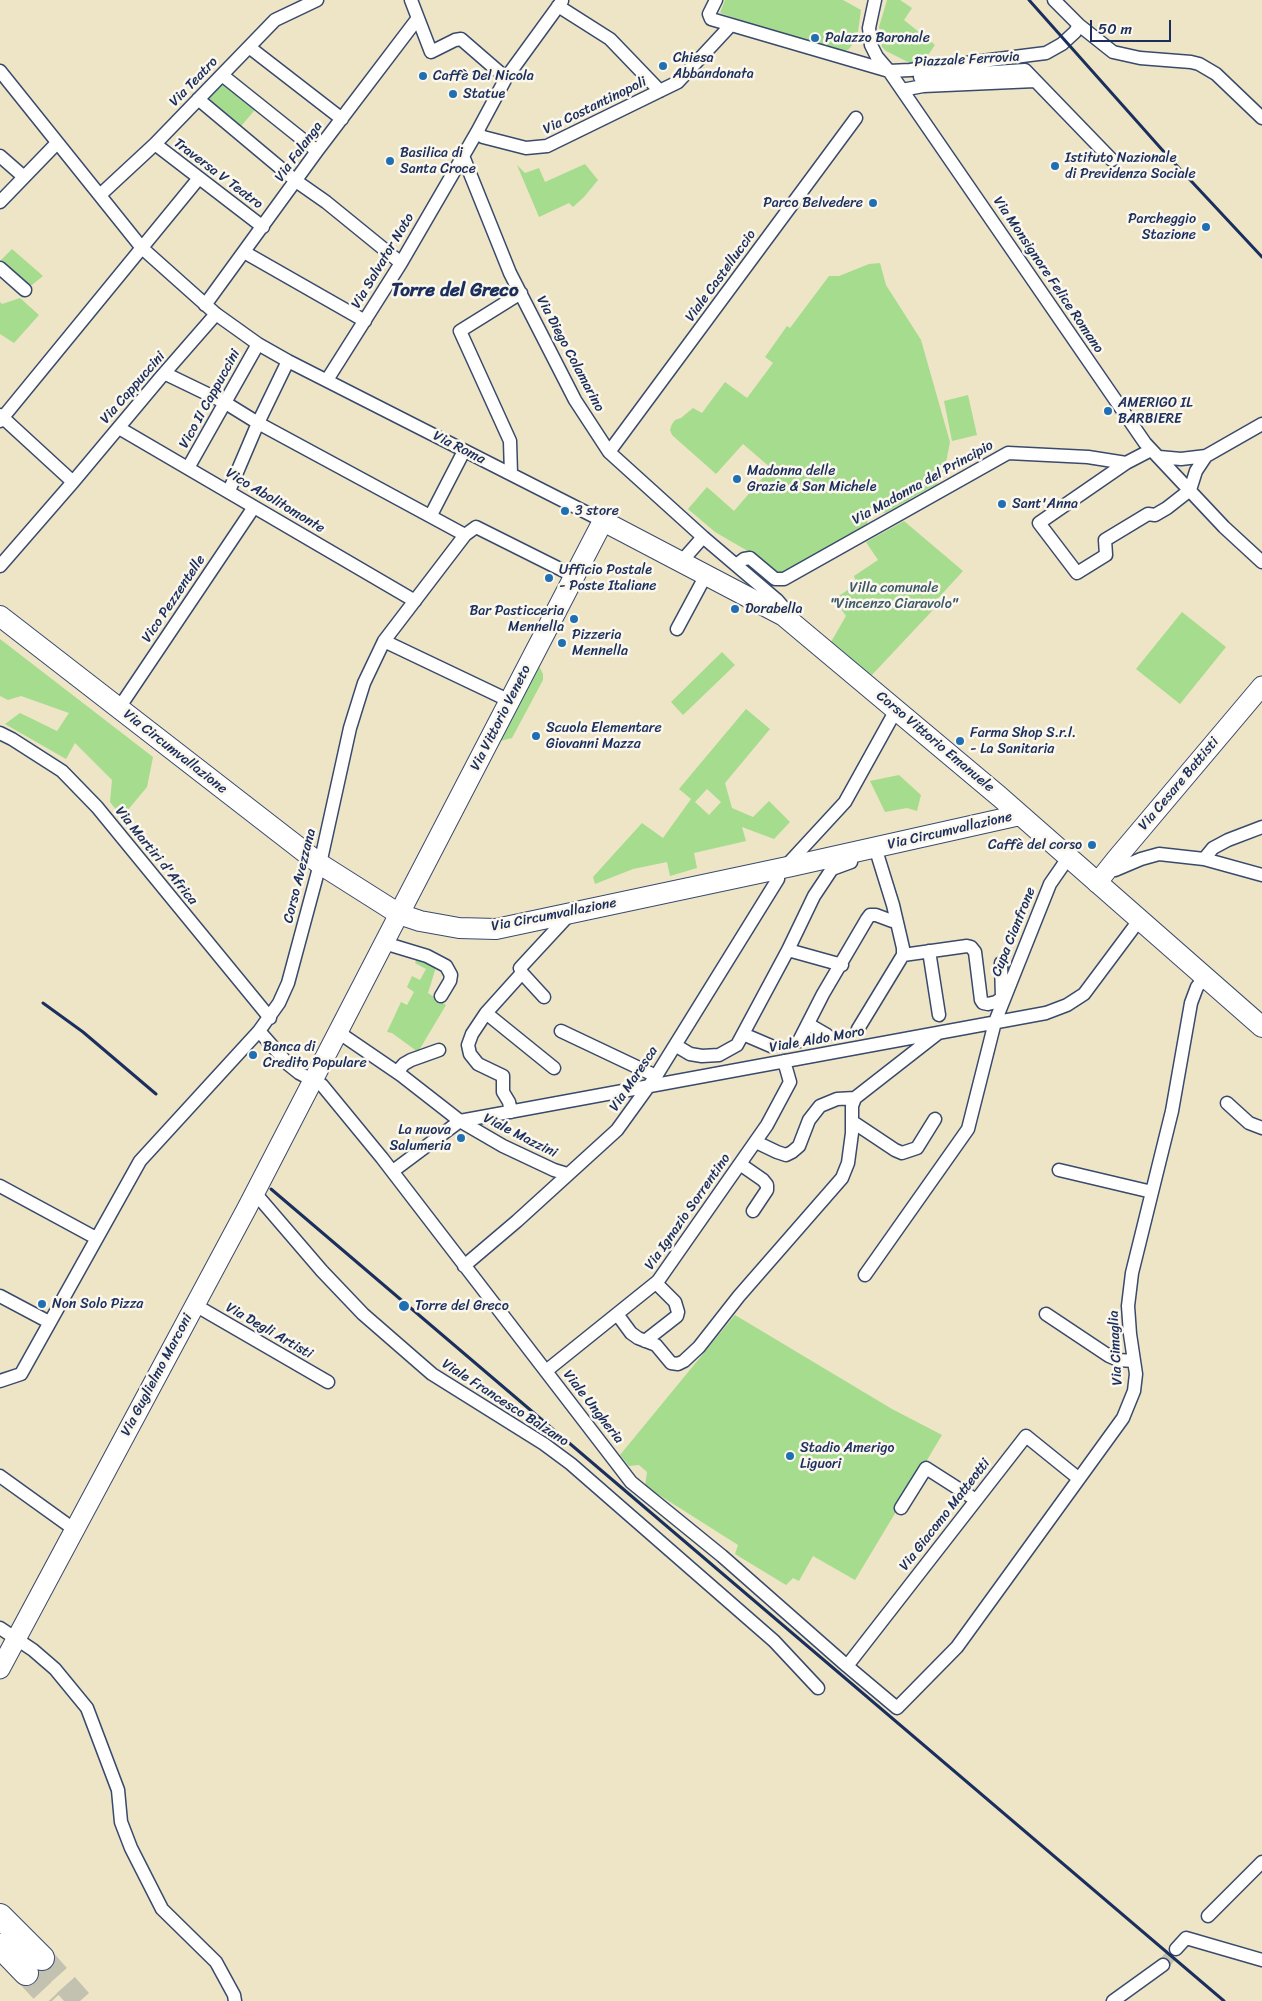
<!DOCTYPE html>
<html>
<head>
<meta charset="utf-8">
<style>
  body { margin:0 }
  #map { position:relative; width:1262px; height:2001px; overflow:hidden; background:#ede5c5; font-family:Sriracha,sans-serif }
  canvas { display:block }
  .scale { position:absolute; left:1090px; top:20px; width:81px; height:22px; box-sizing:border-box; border:2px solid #1b2f5e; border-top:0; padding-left:6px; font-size:15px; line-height:18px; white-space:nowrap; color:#1b2f5e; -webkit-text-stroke:4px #fbf7ec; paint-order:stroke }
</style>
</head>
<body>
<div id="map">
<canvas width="1262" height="2001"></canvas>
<div class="scale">50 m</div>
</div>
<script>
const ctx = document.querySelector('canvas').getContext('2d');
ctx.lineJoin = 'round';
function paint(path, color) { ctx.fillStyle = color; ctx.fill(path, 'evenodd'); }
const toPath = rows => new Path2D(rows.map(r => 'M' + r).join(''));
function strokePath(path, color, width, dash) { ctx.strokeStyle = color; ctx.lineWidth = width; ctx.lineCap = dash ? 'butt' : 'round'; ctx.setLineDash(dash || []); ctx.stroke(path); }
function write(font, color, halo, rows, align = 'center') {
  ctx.font = font + ' Sriracha,sans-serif'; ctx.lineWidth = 5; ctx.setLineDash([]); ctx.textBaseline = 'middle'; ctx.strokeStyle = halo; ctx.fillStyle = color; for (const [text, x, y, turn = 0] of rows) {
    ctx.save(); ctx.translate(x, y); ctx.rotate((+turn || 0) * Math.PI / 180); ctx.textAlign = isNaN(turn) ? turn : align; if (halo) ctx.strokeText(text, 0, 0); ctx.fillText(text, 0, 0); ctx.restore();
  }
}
paint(toPath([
  [725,0,843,0,861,10,857,39,848,50,832,52,720,13],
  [887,0,900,0,912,8,904,20,935,45,928,55,929,62,910,63,886,51,882,47,879,27],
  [222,75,259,105,237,131,198,99],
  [585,164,598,180,584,197,573,207,569,203,539,217,517,165,525,173,539,168,545,182],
  [12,249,43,276,28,288,0,265,0,261],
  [880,263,886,285,921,340,950,442,945,468,937,484,885,513,876,511,868,515,867,524,784,574,777,574,746,550,715,532,688,509,707,487,734,511,771,468,743,444,716,474,672,435,670,430,672,424,675,420,681,418,693,408,702,413,725,382,747,398,773,363,765,357,787,326,790,328,829,276,839,276,869,264],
  [20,298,39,315,14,343,0,334,0,302,2,304],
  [968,395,977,435,952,441,944,401],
  [904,521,963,571,931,606,932,611,870,677,831,642,846,616,834,599,857,584,854,576,878,560,866,542],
  [1182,612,1226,647,1180,704,1136,669],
  [0,639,153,757,147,787,122,817,110,802,112,780,75,743,66,759,5,724,20,713,57,731,69,713,21,696,8,700,0,696],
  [722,652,735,665,683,715,671,702],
  [539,666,543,674,543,680,512,738,500,741],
  [746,709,770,729,725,783,732,808,753,817,769,801,790,822,774,839,742,827,746,841,694,853,697,868,670,876,667,862,633,869,595,884,593,877,642,823,663,838,691,799,679,789],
  [707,789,721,802,709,815,695,802],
  [899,775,921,795,917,811,907,808,885,812,870,781],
  [417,959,437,964,428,993,446,1005,418,1052,392,1033,387,1032,401,1002,407,1005,414,992,407,987,412,976,420,980,426,969,415,963],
  [735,1315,892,1409,942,1435,855,1580,813,1556,799,1581,793,1578,786,1585,735,1554,738,1545,645,1486,647,1472,639,1465,629,1466,620,1455]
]), '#a5dc8e');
strokePath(toPath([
  [1163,1965,1176,1949]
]), '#c3c1b0', 12, [12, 6]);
strokePath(toPath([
  [42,1958,80,2001],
  [26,1973,52,2001]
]), '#c3c1b0', 24, [24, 12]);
const street = toPath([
  [716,0,709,14,711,19,889,71,910,70,1046,53,1062,44,1075,32,1079,25],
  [875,0,869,28,871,45,877,57,889,71,1145,443,1224,527,1262,562],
  [1054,0,1079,25,1113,52,1140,58,1191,62,1199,64,1216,74,1262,118],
  [558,6,610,39,660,91],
  [249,47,342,119],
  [0,71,142,248,216,314,258,344,288,361,603,521],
  [222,75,317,151],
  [920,77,1025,70,1112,160],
  [506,78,562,1],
  [902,90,923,86,1035,81],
  [198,99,296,181,326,202,401,263],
  [477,132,483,137,526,148,547,146,678,82,731,25],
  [155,144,263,227],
  [0,156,24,177],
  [463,156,510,273,575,400,609,452,703,537,777,600,783,607,784,616],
  [100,195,155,144,275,20,317,0],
  [0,202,57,143],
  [244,252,365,321],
  [0,268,25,290],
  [205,305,317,151,418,18],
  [166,374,224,402,258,423,465,535],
  [327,380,401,263,477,132,506,78,461,39,455,40,431,52,411,0],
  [0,415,73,482],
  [0,421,199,178],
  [119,428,415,601],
  [1151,450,1126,463,1039,523,1077,573,1106,555,1105,540,1148,514,1155,515,1167,508,1190,490],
  [609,452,856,118],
  [1159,457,1181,459,1206,456,1262,424],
  [188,468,258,344],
  [511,474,510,441,460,331,521,293],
  [1190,490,1196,471,1206,456],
  [229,491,258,423,288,361],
  [431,515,464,451],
  [681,562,703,537],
  [736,565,744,559,750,558,775,579,784,579,1008,453,1088,457,1126,463],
  [0,566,73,482,161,377,216,314],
  [677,629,706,575],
  [384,641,510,701],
  [119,708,254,507],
  [0,733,12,739,62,771,97,807,270,1018],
  [1204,859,1213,848,1228,840,1262,827],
  [786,866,845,802,896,710],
  [1107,870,1115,870,1141,859,1159,854,1204,859,1262,875],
  [384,943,427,956,446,966,451,975,450,981,441,996],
  [788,950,842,965],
  [929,951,939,1015],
  [903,955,967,946,971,947,975,952,981,1000,983,1003,988,1004,996,1002,1002,998,1001,963],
  [544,997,522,973,520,968,570,914],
  [486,1013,554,1068],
  [808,1024,827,1035],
  [858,1029,903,955,903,948,893,905,875,847],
  [259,1031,289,1065,299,1073,322,1085,382,1158,631,1482,722,1556,847,1666,897,1708,957,1647,1123,1418,1134,1391,1136,1374,1130,1334,1128,1306,1132,1273,1172,1111,1191,1003,1197,987,1205,977],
  [561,1031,656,1076],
  [338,1032,401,1075,460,1121,503,1146,554,1170,567,1174],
  [743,1034,771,1046],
  [799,1041,823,994,867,919,870,915,876,915,892,921],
  [675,1045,690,1054,702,1056,719,1055,737,1045,788,950,814,896,832,869,851,862],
  [397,1072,404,1064,411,1060,439,1050],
  [1227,1103,1249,1123,1262,1128],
  [511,1112,509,1102,503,1092,503,1076,478,1064,470,1054,468,1045,472,1034,486,1013,522,973],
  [853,1122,895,1150,902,1153,917,1148,935,1119],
  [756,1142,777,1152,786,1155,792,1152,799,1146,809,1120,820,1106,837,1099,855,1098],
  [740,1164,763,1180,767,1185,767,1190,753,1211],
  [1059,1170,1152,1192],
  [393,1171,460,1121,1046,1013,1067,1005,1084,994,1140,919],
  [0,1186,96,1238],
  [255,1193,322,1271,363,1314,432,1374,544,1444,571,1464,774,1641,818,1688],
  [464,1266,517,1221,617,1130,656,1076,778,879,779,868],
  [865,1275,968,1129,995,1022,1050,884,1068,858],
  [0,1296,49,1322],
  [195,1305,328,1382],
  [617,1314,631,1333,638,1338,656,1345,671,1363,678,1364,684,1361,699,1347,739,1296,842,1178,848,1163,852,1133,852,1106,855,1098,937,1034],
  [1046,1314,1109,1356,1118,1360,1134,1361],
  [645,1341,677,1316,678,1312,675,1302,656,1283],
  [546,1371,658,1281,767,1125,790,1082,784,1061],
  [0,1381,21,1374,140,1161,259,1031,279,1003,288,983,320,864,350,728,364,683,384,641,465,535,476,527,574,576],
  [0,1476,75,1530],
  [901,1508,926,1468,976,1500],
  [0,1628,33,1650,55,1669,87,1708,118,1790,121,1822,131,1848,162,1909,216,1962,234,1995,235,2001],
  [847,1666,1026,1436,1078,1478],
  [1208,1916,1262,1862],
  [1176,1949,1186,1938,1262,1960],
  [1113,2001,1163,1965]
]);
const secondary = toPath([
  [1097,883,1116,859,1262,686],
  [0,1669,247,1208,399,914]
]);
const primary = toPath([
  [0,616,320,864,399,914,420,921,459,928,496,929,792,866,1020,815],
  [399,914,603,521,784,616,1000,797,1262,1027]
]);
const highway = toPath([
  [0,1916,42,1958],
  [0,1946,26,1973]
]);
strokePath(street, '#3a4a6d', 15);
strokePath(secondary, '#3a4a6d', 21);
strokePath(primary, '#3a4a6d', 22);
strokePath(highway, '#3a4a6d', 26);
strokePath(street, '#fff', 12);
strokePath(secondary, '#fff', 19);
strokePath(primary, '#fff', 20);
strokePath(highway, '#fff', 24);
strokePath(toPath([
  [1029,0,1165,153,1262,257],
  [43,1003,83,1032,156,1094],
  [271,1189,1224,2001]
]), '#1b2f5e', 3);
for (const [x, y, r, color] of [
  [815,38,5,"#1f6fb2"],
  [663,66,5,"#1f6fb2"],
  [423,76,5,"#1f6fb2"],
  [453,94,5,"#1f6fb2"],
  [390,161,5,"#1f6fb2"],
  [1055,166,5,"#1f6fb2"],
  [873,203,5,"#1f6fb2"],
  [1206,227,5,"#1f6fb2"],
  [1108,411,5,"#1f6fb2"],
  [737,479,5,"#1f6fb2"],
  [1002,504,5,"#1f6fb2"],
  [565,511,5,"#1f6fb2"],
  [549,578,5,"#1f6fb2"],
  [735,609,5,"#1f6fb2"],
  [574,619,5,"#1f6fb2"],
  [562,643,5,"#1f6fb2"],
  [536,736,5,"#1f6fb2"],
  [960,741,5,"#1f6fb2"],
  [1092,845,5,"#1f6fb2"],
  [253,1055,5,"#1f6fb2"],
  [461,1138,5,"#1f6fb2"],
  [42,1304,5,"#1f6fb2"],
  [404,1306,6,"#1f6fb2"],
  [790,1456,5,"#1f6fb2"]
]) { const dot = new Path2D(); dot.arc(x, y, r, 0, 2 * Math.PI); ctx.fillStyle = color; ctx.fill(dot); strokePath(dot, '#fbf7ec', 2); }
write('14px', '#1b2f5e', '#fbf7ec', [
  ["Palazzo Baronale",825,38],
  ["Chiesa",673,58],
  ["Abbandonata",673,74],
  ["Caffè Del Nicola",433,76],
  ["Statue",463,94],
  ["Basilica di",400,153],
  ["Santa Croce",400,169],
  ["Istituto Nazionale",1065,158],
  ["di Previdenza Sociale",1065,174],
  ["Parco Belvedere",863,203,"right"],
  ["Parcheggio",1196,219,"right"],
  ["Stazione",1196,235,"right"],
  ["AMERIGO IL",1118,403],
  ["BARBIERE",1118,419],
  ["Madonna delle",747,471],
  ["Grazie & San Michele",747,487],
  ["Sant'Anna",1012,504],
  ["3 store",575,511],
  ["Ufficio Postale",559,570],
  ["- Poste Italiane",559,586],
  ["Dorabella",745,609],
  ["Bar Pasticceria",564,611,"right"],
  ["Mennella",564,627,"right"],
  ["Pizzeria",572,635],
  ["Mennella",572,651],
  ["Scuola Elementare",546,728],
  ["Giovanni Mazza",546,744],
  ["Farma Shop S.r.l.",970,733],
  ["- La Sanitaria",970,749],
  ["Caffè del corso",1082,845,"right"],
  ["Banca di",263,1047],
  ["Credito Populare",263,1063],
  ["La nuova",451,1130,"right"],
  ["Salumeria",451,1146,"right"],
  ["Non Solo Pizza",52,1304],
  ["Torre del Greco",415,1306],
  ["Stadio Amerigo",800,1448],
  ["Liguori",800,1464]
], 'left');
write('14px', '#1b2f5e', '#fbf7ec', [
  ["Piazzale Ferrovia",967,60,-3],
  ["Via Teatro",194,82,-46],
  ["Via Costantinopoli",595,106,-26],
  ["Via Falanga",299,152,-54],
  ["Traversa V Teatro",218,174,37],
  ["Via Salvator Noto",383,261,-59],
  ["Via Monsignore Felice Romano",1048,275,56],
  ["Viale Castelluccio",721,276,-54],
  ["Via Diego Colamarino",570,354,62],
  ["Via Cappuccini",133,388,-49],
  ["Vico II Cappuccini",210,399,-61],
  ["Via Roma",459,448,27],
  ["Via Madonna del Principio",923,483,-29],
  ["Vico Abolitomonte",275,501,31],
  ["Vico Pezzentelle",174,599,-56],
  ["Via Vittorio Veneto",501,718,-63],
  ["Corso Vittorio Emanuele",935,742,40],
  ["Via Circumvallazione",175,752,38],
  ["Via Cesare Battisti",1179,784,-50],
  ["Via Circumvallazione",950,831,-13],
  ["Via Martiri d'Africa",156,856,51],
  ["Corso Avezzana",300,876,-76],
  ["Via Circumvallazione",554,915,-11],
  ["Cupa Cianfrone",1014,932,-68],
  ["Viale Aldo Moro",817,1040,-10],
  ["Via Maresca",634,1079,-56],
  ["Viale Mazzini",520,1136,27],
  ["Via Ignazio Sorrentino",688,1212,-55],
  ["Via Degli Artisti",269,1331,30],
  ["Via Cimaglia",1116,1348,-93],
  ["Via Guglielmo Marconi",157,1375,-62],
  ["Viale Francesco Balzano",505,1403,33],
  ["Viale Ungheria",593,1407,52],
  ["Via Giacomo Matteotti",945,1515,-52]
]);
write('14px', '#3e5a6a', '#fbf7ec', [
  ["Villa comunale",894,588],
  ["\"Vincenzo Ciaravolo\"",894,604]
]);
write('bold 19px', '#1b2f5e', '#fbf7ec', [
  ["Torre del Greco",455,291]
]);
</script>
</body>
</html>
